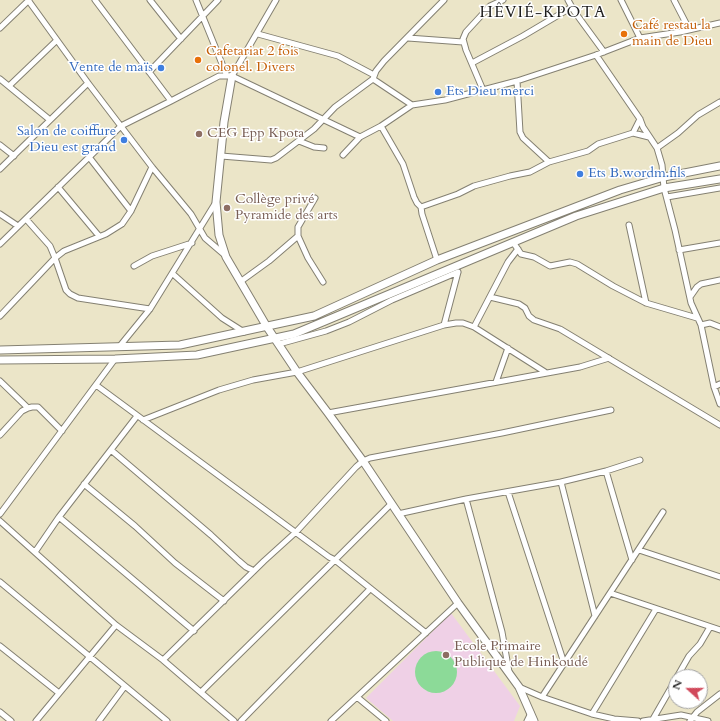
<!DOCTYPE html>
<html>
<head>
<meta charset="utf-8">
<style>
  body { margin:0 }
  #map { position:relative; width:720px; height:721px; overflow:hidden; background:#ebe5c8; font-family:Cardo,serif }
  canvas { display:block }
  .north { position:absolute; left:668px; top:669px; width:40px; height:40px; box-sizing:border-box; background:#fff; border:1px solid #a4a4a4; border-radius:50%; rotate:291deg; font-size:11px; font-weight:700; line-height:16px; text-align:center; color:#1c1c1c }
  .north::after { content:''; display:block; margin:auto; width:14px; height:18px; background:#d1495b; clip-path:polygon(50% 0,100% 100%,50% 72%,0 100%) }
</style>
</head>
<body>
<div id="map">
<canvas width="720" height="721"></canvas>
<div class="north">N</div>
</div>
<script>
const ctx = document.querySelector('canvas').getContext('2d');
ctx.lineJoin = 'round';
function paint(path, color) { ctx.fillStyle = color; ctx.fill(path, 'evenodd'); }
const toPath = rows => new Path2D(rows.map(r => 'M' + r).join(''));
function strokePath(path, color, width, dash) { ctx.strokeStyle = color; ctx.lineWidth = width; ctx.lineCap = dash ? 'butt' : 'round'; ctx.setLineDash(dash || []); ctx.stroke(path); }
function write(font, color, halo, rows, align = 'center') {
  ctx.font = font + ' Cardo,serif'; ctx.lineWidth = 3; ctx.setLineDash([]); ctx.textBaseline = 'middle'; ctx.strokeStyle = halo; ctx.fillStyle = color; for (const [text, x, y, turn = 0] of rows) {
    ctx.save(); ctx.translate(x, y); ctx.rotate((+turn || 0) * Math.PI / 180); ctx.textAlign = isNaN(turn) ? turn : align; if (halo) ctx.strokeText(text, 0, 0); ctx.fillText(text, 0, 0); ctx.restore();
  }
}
paint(toPath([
  [451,613,520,706,514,721,393,721,366,698]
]), '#efd0e6');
paint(toPath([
  '415 672a21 21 0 1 1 42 0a21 21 0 1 1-42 0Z'
]), '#8cda98');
const minor = toPath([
  [28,0,88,83,152,167,191,214,205,238,226,256],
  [95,0,171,101],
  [150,0,181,39],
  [196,0,227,76],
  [568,0,574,11,604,52],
  [621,0,640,38],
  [674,0,689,29],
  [0,28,29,0],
  [258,34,338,56,374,75],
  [408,38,463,42],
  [596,55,640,119,643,127,657,148,662,165,664,188,675,230,691,303,701,325,714,387,720,404],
  [472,63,523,36,572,7],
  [149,72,218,0],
  [232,76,276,0],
  [0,79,50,120],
  [373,79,412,105],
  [517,81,520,132,523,138,549,162],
  [9,86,56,41],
  [483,90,466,50,463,39,466,32,490,6,503,0],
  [381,126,403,164,414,197,417,203,421,207,422,214,437,260],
  [633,133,649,137],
  [299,141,314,147,324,148],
  [0,145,14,156],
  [657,148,678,133,698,115,720,102],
  [343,155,360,137,381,126,412,105,445,100,517,81,596,55,640,38,680,32,720,23],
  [221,156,271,160,276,158,314,129,335,107,373,79,376,71,384,61,444,0],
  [89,157,131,211],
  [0,169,88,83],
  [58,187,99,236],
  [667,197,720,188],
  [421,207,458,194,474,186,510,176,530,172,549,162,588,151,598,144,633,133,640,119],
  [0,214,18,226],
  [26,219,50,246,55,258,66,290,70,294,78,298,150,309],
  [629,225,646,303],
  [298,236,298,227,315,198],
  [513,242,521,254,534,257,550,266,570,262,577,264,613,286,646,303,697,318],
  [0,244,121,126,171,101,219,76,232,76,360,137],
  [679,250,720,243],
  [134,266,152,256,192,243],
  [173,274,222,318,244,332],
  [240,282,269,261,298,236,308,258,323,282],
  [490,297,519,304,525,308,529,316,534,320,560,329,720,425],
  [690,297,697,287,701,284,720,280],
  [0,316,55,258,64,251,106,234,122,224,131,211,152,167],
  [444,325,458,272],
  [701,325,710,323,720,327],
  [474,327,508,262,518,249],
  [279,344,326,331,349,322,392,300,458,272],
  [119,347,150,309,216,202],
  [0,381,28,408],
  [496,382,508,348],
  [96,385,329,557,335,560,426,633],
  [714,387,720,384],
  [328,413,580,367,609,358],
  [143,420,219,390,253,380,297,372,444,325,456,323,463,323,474,327,545,372],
  [0,435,22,411,28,408,32,407,38,407,62,431],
  [111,450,211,535,239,561,246,567,254,571],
  [606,471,632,560],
  [561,482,595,616],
  [84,484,135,526,175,563,224,601],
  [508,492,564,663],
  [466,499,502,632,509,672],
  [0,514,115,359],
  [398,514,466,499,561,482,606,471,640,460],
  [59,517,194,631],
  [0,521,116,625,163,660,234,721],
  [639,550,720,577],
  [35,552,59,517,137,416],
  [0,582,167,721],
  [610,593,720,630],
  [0,646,59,693],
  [163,660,264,561,296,532,356,467,363,461,370,458,502,433,611,410],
  [677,677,689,656,700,644,710,627],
  [519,687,542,697,592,714,614,719,638,721],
  [201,692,335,560,391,504],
  [357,697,386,721],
  [542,697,663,512],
  [0,712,11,721],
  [592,714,656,609],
  [653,719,676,679],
  [36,721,116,625],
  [99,721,125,686],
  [241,721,370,589],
  [331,721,458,603],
  [527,721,531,713],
  [643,721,681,715,708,721],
  [690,721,697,712,720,694]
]);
const tertiary = toPath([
  [232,76,224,122,216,202,219,235,226,257,267,327,297,372,328,413,363,461,458,603,519,687,534,721]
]);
const secondary = toPath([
  [0,350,180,345,314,316,437,260,620,190,664,177,720,166],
  [0,360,115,359,197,355,294,334,576,216,664,188,720,179]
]);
strokePath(minor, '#848072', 7);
strokePath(tertiary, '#848072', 9);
strokePath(secondary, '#848072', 9);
strokePath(minor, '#fff', 5);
strokePath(tertiary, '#fff', 7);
strokePath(secondary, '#fff', 7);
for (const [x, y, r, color] of [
  [624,34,4,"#e8710a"],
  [198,60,4,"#e8710a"],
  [161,68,4,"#3f7fe0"],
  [438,92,4,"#3f7fe0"],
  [199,134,4,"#8d6e63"],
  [124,140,4,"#3f7fe0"],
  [580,174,4,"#3f7fe0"],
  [227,208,4,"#8d6e63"],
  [446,655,4,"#8d6e63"]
]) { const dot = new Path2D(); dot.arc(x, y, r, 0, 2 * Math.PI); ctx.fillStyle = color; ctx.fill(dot); strokePath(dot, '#fff', 1.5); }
write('14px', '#c56008', '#fff', [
  ["Café restau la",632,26],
  ["main de Dieu",632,42],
  ["Cafetariat 2 fois",206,52],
  ["colonel. Divers",206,68]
], 'left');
write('14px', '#366cbe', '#fff', [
  ["Vente de maïs",153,68],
  ["Ets Dieu merci",446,92,"left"],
  ["Salon de coiffure",116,132],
  ["Dieu est grand",116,148],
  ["Ets B.wordm.fils",588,174,"left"]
], 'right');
write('14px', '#785e54', '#fff', [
  ["CEG Epp Kpota",207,134],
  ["Collège privé",235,200],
  ["Pyramide des arts",235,216],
  ["Ecole Primaire",454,647],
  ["Publique de Hinkoudé",454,663]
], 'left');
ctx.letterSpacing = '1px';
write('16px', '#1c1c1c', '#fff', [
  ["HÊVIÉ-KPOTA",543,13]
]);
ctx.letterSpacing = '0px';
</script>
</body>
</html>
